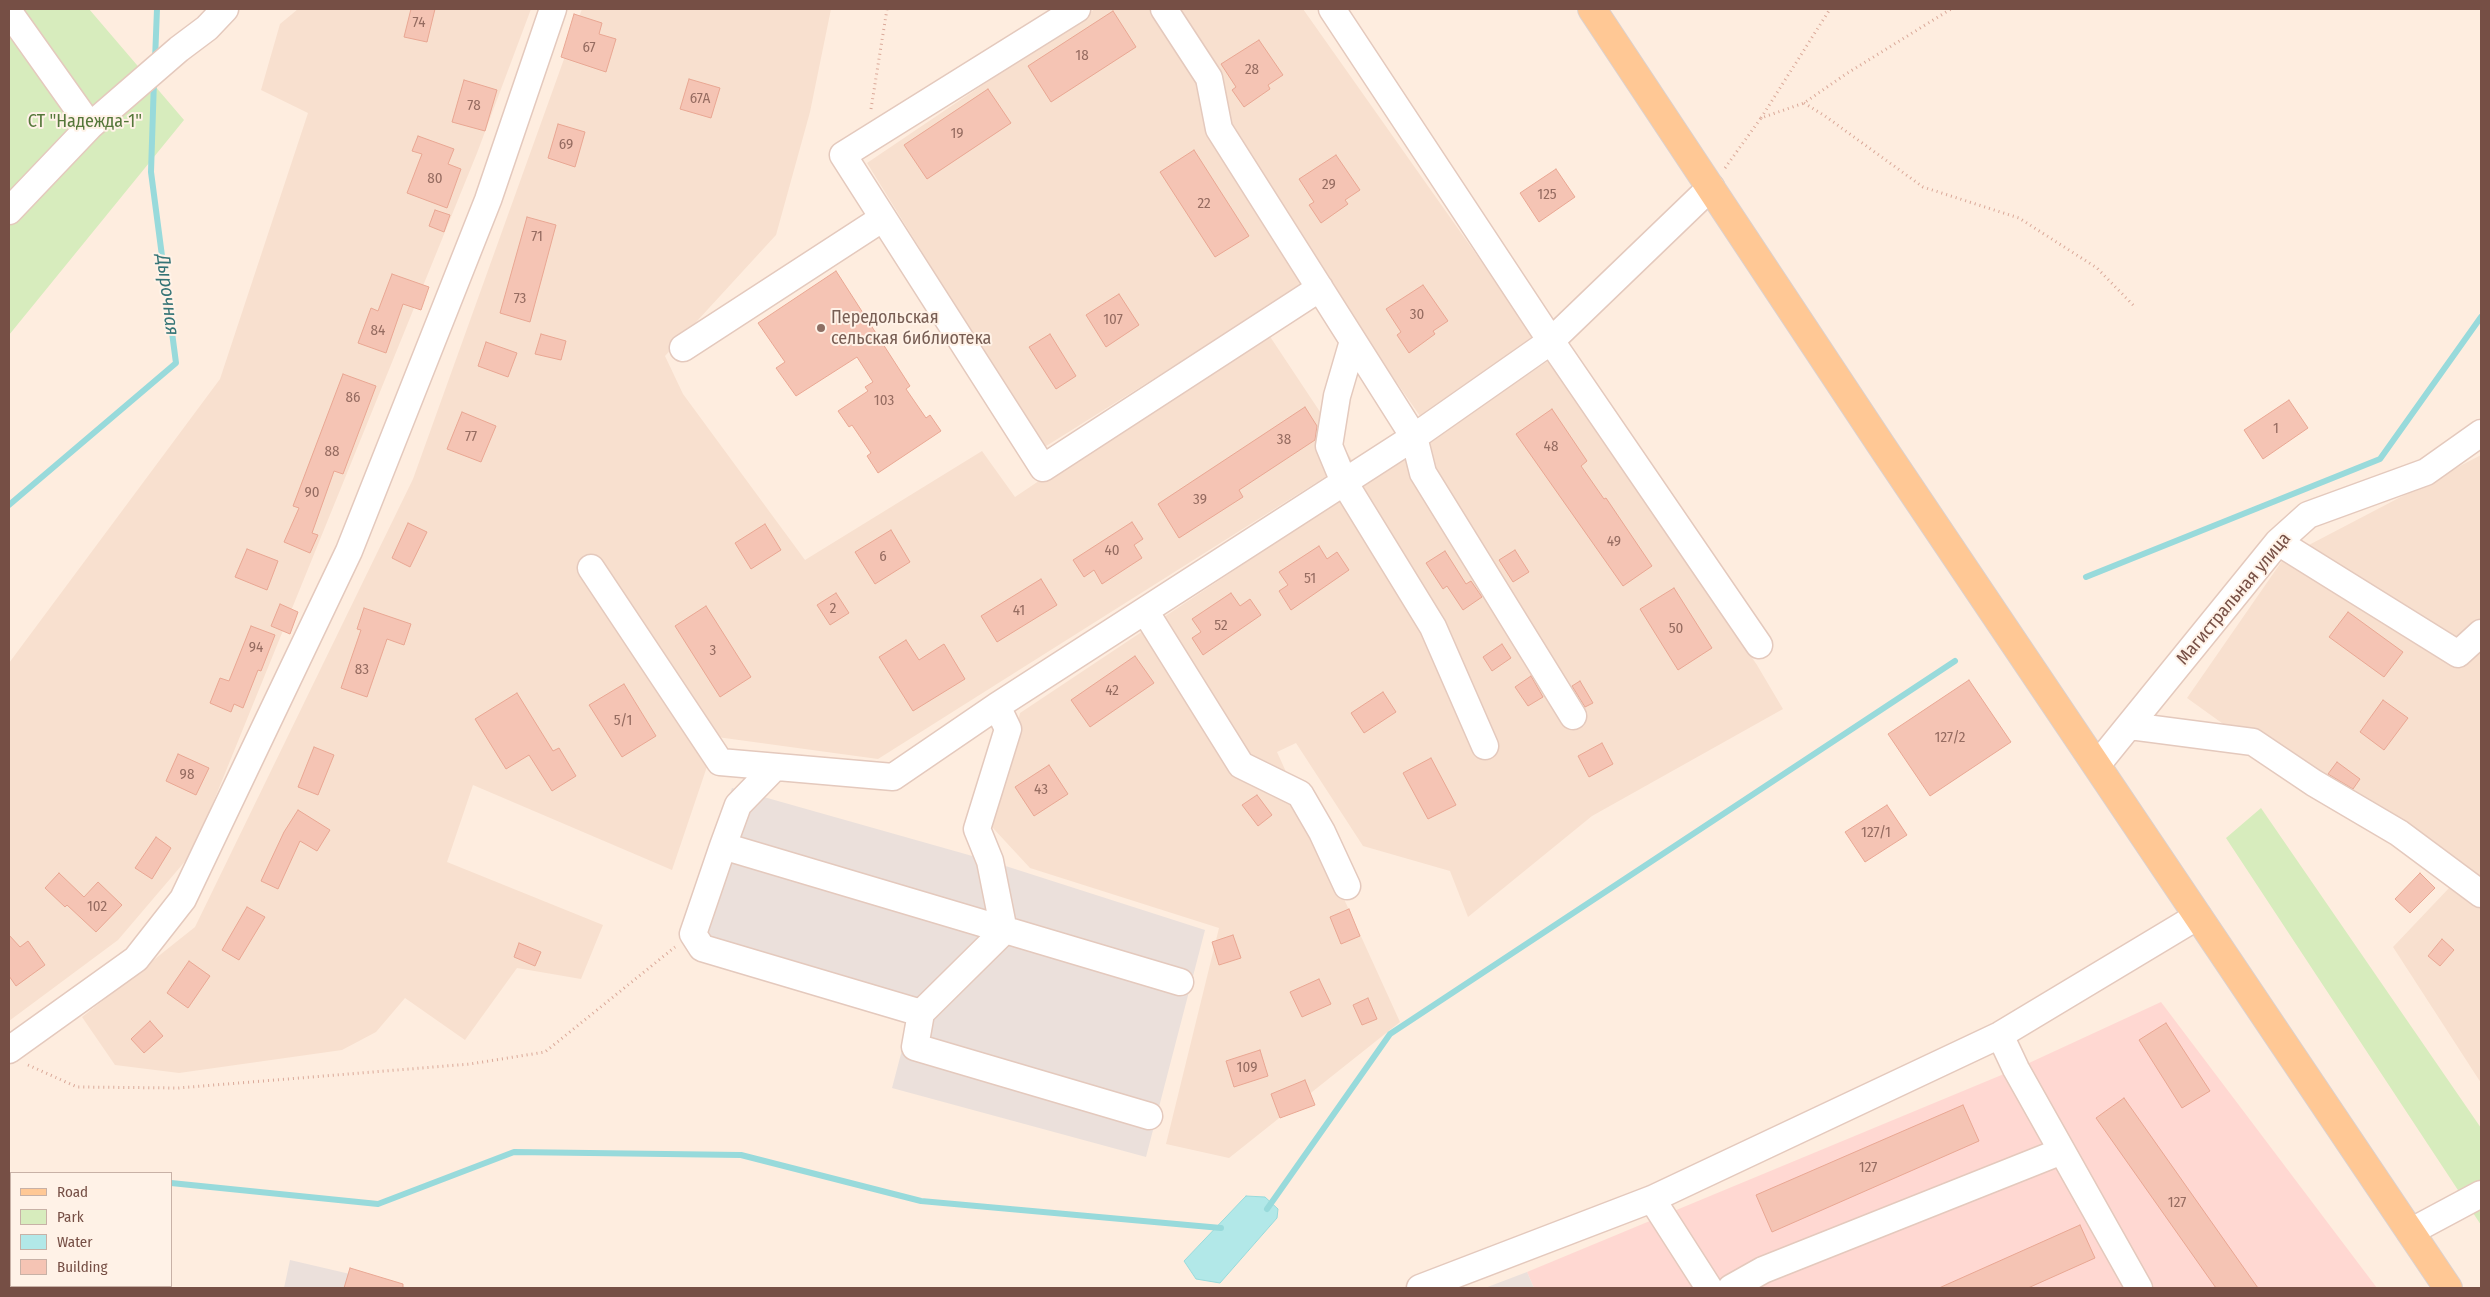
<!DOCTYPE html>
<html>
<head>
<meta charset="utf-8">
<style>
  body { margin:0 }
  #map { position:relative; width:2490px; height:1297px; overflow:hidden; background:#feeddf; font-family:"Fira Sans Condensed",sans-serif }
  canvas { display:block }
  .frame { position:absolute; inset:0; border:10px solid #764f45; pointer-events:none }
  .legend { position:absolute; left:10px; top:1172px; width:162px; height:115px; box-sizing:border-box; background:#fff2e7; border:1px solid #c8b1a6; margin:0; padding:6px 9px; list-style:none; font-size:15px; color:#764f45 }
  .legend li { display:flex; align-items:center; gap:10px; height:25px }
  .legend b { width:25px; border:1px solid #c8b1a6 }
</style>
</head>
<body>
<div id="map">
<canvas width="2490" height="1297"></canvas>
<div class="frame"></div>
<ul class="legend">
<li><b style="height:6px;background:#ffc895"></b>Road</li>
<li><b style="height:14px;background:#d7ecbd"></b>Park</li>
<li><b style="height:14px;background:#b2e8e8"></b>Water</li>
<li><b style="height:14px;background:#f5c4b4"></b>Building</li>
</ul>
</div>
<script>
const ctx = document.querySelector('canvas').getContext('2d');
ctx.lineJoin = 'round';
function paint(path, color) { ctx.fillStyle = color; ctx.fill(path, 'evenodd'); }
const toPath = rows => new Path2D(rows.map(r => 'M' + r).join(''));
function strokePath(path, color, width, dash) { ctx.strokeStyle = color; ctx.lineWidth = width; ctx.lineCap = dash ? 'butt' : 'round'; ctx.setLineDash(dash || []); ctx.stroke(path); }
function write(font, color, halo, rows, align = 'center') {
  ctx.font = font + ' "Fira Sans Condensed",sans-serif'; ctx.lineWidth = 4; ctx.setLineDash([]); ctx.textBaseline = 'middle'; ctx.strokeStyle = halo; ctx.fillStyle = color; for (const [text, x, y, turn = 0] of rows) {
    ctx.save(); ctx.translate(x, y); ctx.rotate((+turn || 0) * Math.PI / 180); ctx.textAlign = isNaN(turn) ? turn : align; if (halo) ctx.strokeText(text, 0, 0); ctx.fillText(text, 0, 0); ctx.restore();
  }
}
paint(toPath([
  [298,9,531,9,477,153,193,852,118,940,9,1021,9,663,220,379,308,113,261,90,280,24],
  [582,9,831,9,810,112,776,235,665,356,683,394,805,560,982,451,1015,497,1265,329,1352,460,878,759,717,737,672,870,473,785,447,862,603,925,581,979,517,968,465,1040,405,998,376,1032,342,1050,179,1073,115,1065,82,1017,195,927,413,479],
  [1095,9,1303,9,1536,339,1420,416,1321,274,1043,448,867,163],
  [1548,361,1757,665,1783,709,1592,816,1468,917,1450,871,1363,846,1296,743,1277,752,1400,1022,1229,1158,1166,1144,1219,928,1030,868,992,827,1020,713],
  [2481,455,2481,1083,2393,947,2450,887,2187,698,2284,558]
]), '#f8e0cf');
paint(toPath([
  [2161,1002,2377,1288,1534,1288,1527,1272,2016,1069]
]), '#ffd8d2');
paint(toPath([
  [732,788,990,861,1205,930,1146,1157,892,1088,912,1012,682,941],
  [290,1260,410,1288,284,1288],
  [1527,1272,1534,1288,1485,1288]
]), '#ebe0db');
paint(toPath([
  [9,9,89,9,184,120,9,335],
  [2261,808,2481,1128,2481,1225,2226,838]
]), '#d7ecbd');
const water = toPath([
  [1246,1196,1265,1197,1278,1209,1277,1218,1220,1283,1196,1279,1184,1261,1246,1196]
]);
paint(water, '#b2e8e8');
strokePath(water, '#98dadb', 1);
strokePath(toPath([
  [155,60,157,9],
  [9,505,176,363,151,172,154,80],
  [2086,577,2380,459,2481,317],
  [171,1183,378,1204,514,1152,741,1155,921,1201,1221,1228],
  [9,1208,11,1207],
  [1267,1209,1390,1034,1955,661]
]), '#98dadb', 6);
const building = toPath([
  [411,9,435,9,427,42,404,37,411,9],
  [1113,11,1136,47,1051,102,1028,66,1113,11],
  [574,14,602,23,599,34,616,39,606,72,561,57,574,14],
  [1259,40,1283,75,1268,85,1270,89,1244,107,1232,90,1236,87,1221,64,1259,40],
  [689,79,720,88,711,118,680,109,689,79],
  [464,80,497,90,485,131,452,122,464,80],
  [988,89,1011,123,927,179,904,145,988,89],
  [558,124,585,132,575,167,548,158,558,124],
  [418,136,454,149,448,164,461,169,447,208,407,193,422,154,412,151,418,136],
  [1194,150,1249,236,1215,257,1160,172,1194,150],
  [1336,155,1360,190,1345,200,1348,204,1321,223,1309,205,1314,202,1299,179,1336,155],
  [1556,169,1575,197,1539,222,1520,193,1556,169],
  [435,210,450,215,444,232,429,226,435,210],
  [527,217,556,225,530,322,500,313,527,217],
  [836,271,910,386,906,389,926,418,930,415,941,431,878,473,867,456,871,453,852,425,849,427,838,411,868,391,865,387,873,382,857,357,796,396,776,368,785,362,758,323,836,271],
  [392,274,429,287,421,310,403,304,386,353,358,343,371,308,378,311,392,274],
  [1423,285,1448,321,1433,331,1435,334,1409,353,1397,335,1401,332,1386,309,1423,285],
  [1119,294,1139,325,1106,347,1086,315,1119,294],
  [541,334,566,341,561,360,535,354,541,334],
  [1050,334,1076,376,1056,389,1029,347,1050,334],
  [486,342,517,353,508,377,478,366,486,342],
  [343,374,376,386,343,474,334,471,312,533,318,535,310,553,284,542,299,508,293,506,343,374],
  [2289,400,2308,428,2263,459,2244,430,2289,400],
  [1305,407,1317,426,1315,440,1239,490,1243,497,1179,538,1158,504,1305,407],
  [1552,409,1587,461,1581,466,1604,499,1606,498,1652,566,1623,586,1516,434,1552,409],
  [462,412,496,426,481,462,447,449,462,412],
  [1132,522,1143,539,1134,545,1142,558,1102,584,1094,570,1084,577,1073,560,1132,522],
  [408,523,427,532,410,567,392,558,408,523],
  [765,524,781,550,751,569,735,543,765,524],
  [891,530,910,562,875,584,855,552,891,530],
  [1319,546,1327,559,1337,552,1349,570,1291,610,1279,591,1288,585,1279,572,1319,546],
  [247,549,278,561,267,590,235,577,247,549],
  [1515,550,1529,572,1513,582,1499,560,1515,550],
  [1445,551,1466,584,1471,581,1482,597,1463,610,1447,586,1443,589,1426,563,1445,551],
  [1041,579,1057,605,997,642,981,616,1041,579],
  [1674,588,1712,648,1678,670,1640,609,1674,588],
  [836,593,849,613,830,625,817,605,836,593],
  [1231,593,1240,606,1250,599,1261,615,1203,655,1192,638,1201,632,1192,619,1231,593],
  [280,604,298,612,290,634,271,626,280,604],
  [706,606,751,677,720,697,675,626,706,606],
  [364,608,411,624,404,645,387,639,367,697,341,688,361,630,357,629,364,608],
  [2348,612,2403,652,2384,677,2329,637,2348,612],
  [251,626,275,635,261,671,258,670,243,708,234,704,231,712,210,703,220,678,229,681,251,626],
  [906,640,919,660,944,644,965,679,913,711,879,657,906,640],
  [1502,644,1511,658,1492,671,1483,657,1502,644],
  [1135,656,1154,683,1090,727,1071,700,1135,656],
  [1531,676,1543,697,1528,706,1515,687,1531,676],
  [1969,680,2011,742,1930,796,1888,734,1969,680],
  [1580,681,1593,703,1585,707,1572,686,1580,681],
  [624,684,656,736,622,757,589,705,624,684],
  [1383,692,1396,712,1364,733,1351,713,1383,692],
  [517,693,553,751,559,748,576,776,552,791,529,755,506,769,475,719,517,693],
  [2383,700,2408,718,2384,750,2360,732,2383,700],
  [1602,743,1613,764,1589,777,1578,756,1602,743],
  [314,747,334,755,318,795,298,787,314,747],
  [178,754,209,768,196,795,166,781,178,754],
  [1431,758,1456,805,1428,819,1403,773,1431,758],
  [2337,762,2360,779,2353,789,2328,774,2337,762],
  [1049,765,1068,794,1034,816,1015,787,1049,765],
  [1257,795,1272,815,1258,826,1242,805,1257,795],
  [1887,805,1907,835,1865,862,1845,832,1887,805],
  [298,810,330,830,317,851,300,841,278,889,261,881,284,832,298,810],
  [156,837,171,848,152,879,135,868,156,837],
  [59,873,84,897,98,882,122,905,96,932,67,905,65,907,45,888,59,873],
  [2420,873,2435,888,2410,913,2395,899,2420,873],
  [247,907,265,917,239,960,222,950,247,907],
  [1349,909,1360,936,1341,944,1330,917,1349,909],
  [9,935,20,947,28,941,45,965,16,986,9,976,9,935],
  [1233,935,1241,958,1219,965,1212,942,1233,935],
  [2442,939,2454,950,2440,966,2428,956,2442,939],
  [519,943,541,952,535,966,514,957,519,943],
  [189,961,210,976,188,1008,167,993,189,961],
  [1319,979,1331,1004,1302,1017,1290,992,1319,979],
  [1368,998,1377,1019,1362,1025,1353,1005,1368,998],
  [150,1021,163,1036,144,1053,131,1039,150,1021],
  [2166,1023,2210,1091,2182,1108,2139,1040,2166,1023],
  [1260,1050,1268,1076,1234,1087,1226,1061,1260,1050],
  [1305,1080,1315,1105,1280,1118,1271,1094,1305,1080],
  [2124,1098,2258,1288,2216,1288,2096,1118,2124,1098],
  [1963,1105,1979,1141,1772,1232,1756,1195,1963,1105],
  [2080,1225,2095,1258,2028,1288,1939,1288,2080,1225],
  [350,1268,403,1284,403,1288,344,1288,350,1268]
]);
paint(building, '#f5c4b4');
strokePath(building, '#e9a793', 1);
const minor = toPath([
  [1077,9,843,155,1043,468,1320,288],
  [1164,9,1209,78,1219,129,1414,437,1423,473,1573,716],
  [1332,9,1551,341,1759,645],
  [9,12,90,126],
  [9,211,90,126,179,49,207,28,225,9],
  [1353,341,1337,396,1329,446,1344,482,1433,627,1485,746],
  [683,348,883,218],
  [2278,542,2458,654,2481,633],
  [591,568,720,762,893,777,997,706,1414,437,1551,341,1711,187],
  [1145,611,1241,765,1300,794,1322,832,1347,886],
  [2130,726,2253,742,2314,783,2399,833,2481,894],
  [2097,765,2278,542,2308,515,2426,472,2481,433],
  [775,767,738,805,723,846,1180,982],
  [723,846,693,934,702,948,921,1013,915,1047,1149,1116],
  [921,1013,1004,931,990,861,977,829,1008,729,997,706],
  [2000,1035,2016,1069,2139,1288],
  [9,1050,136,959,183,899,349,551,488,200,553,9],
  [1652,1199,1709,1288],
  [2410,1232,2481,1194],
  [1420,1288,1652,1199,2000,1035,2198,916],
  [1731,1288,1763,1270,2062,1151]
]);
const major = toPath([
  [1592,9,1881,445,2448,1288]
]);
strokePath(minor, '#e4c9bd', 29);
strokePath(major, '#dbd1cf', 30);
strokePath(toPath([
  [1804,103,1825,116,1923,187,2019,218,2097,268,2135,307],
  [871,109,887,9],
  [1761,118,1830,9],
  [1725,168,1761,118,1804,103,1846,74,1951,9],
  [28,1065,77,1087,178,1088,470,1064,545,1052,675,947]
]), '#daa898', 3, [1, 4]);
strokePath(minor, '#fff', 26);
strokePath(major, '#ffc895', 28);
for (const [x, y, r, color] of [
  [821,328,5,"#8d6e63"]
]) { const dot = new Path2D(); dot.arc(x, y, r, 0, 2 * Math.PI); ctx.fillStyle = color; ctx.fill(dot); strokePath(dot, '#fff2e7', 2); }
write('15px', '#966c61', null, [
  ["74",419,23],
  ["67",589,48],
  ["18",1082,56],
  ["28",1252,70],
  ["67А",700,99],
  ["78",474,106],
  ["19",957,134],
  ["69",566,145],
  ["80",435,179],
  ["29",1329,185],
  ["125",1547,195],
  ["22",1204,204],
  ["71",537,237],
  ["73",520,299],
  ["30",1417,315],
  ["107",1113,320],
  ["84",378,331],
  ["86",353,398],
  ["103",884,401],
  ["1",2276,429],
  ["77",471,437],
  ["38",1284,440],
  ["48",1551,447],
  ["88",332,452],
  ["90",312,493],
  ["39",1200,500],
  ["49",1614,542],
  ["40",1112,551],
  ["6",883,557],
  ["51",1310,579],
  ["2",833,609],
  ["41",1019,611],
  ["52",1221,626],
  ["50",1676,629],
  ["94",256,648],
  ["3",713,651],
  ["83",362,670],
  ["42",1112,691],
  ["5/1",623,721],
  ["127/2",1950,738],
  ["98",187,775],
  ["43",1041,790],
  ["127/1",1876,833],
  ["102",97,907],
  ["109",1247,1068],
  ["127",1868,1168],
  ["127",2177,1203]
]);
write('18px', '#55773a', '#fff2e7', [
  ["СТ \"Надежда-1\"",85,122]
]);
write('18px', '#785e54', '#fff2e7', [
  ["Передольская",831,318],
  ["сельская библиотека",831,339]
], 'left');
write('18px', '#764f45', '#fff2e7', [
  ["Магистральная улица",2234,599,-50]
]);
write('italic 19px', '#357476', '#fff2e7', [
  ["Дырочная",167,295,83]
]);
</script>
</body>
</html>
